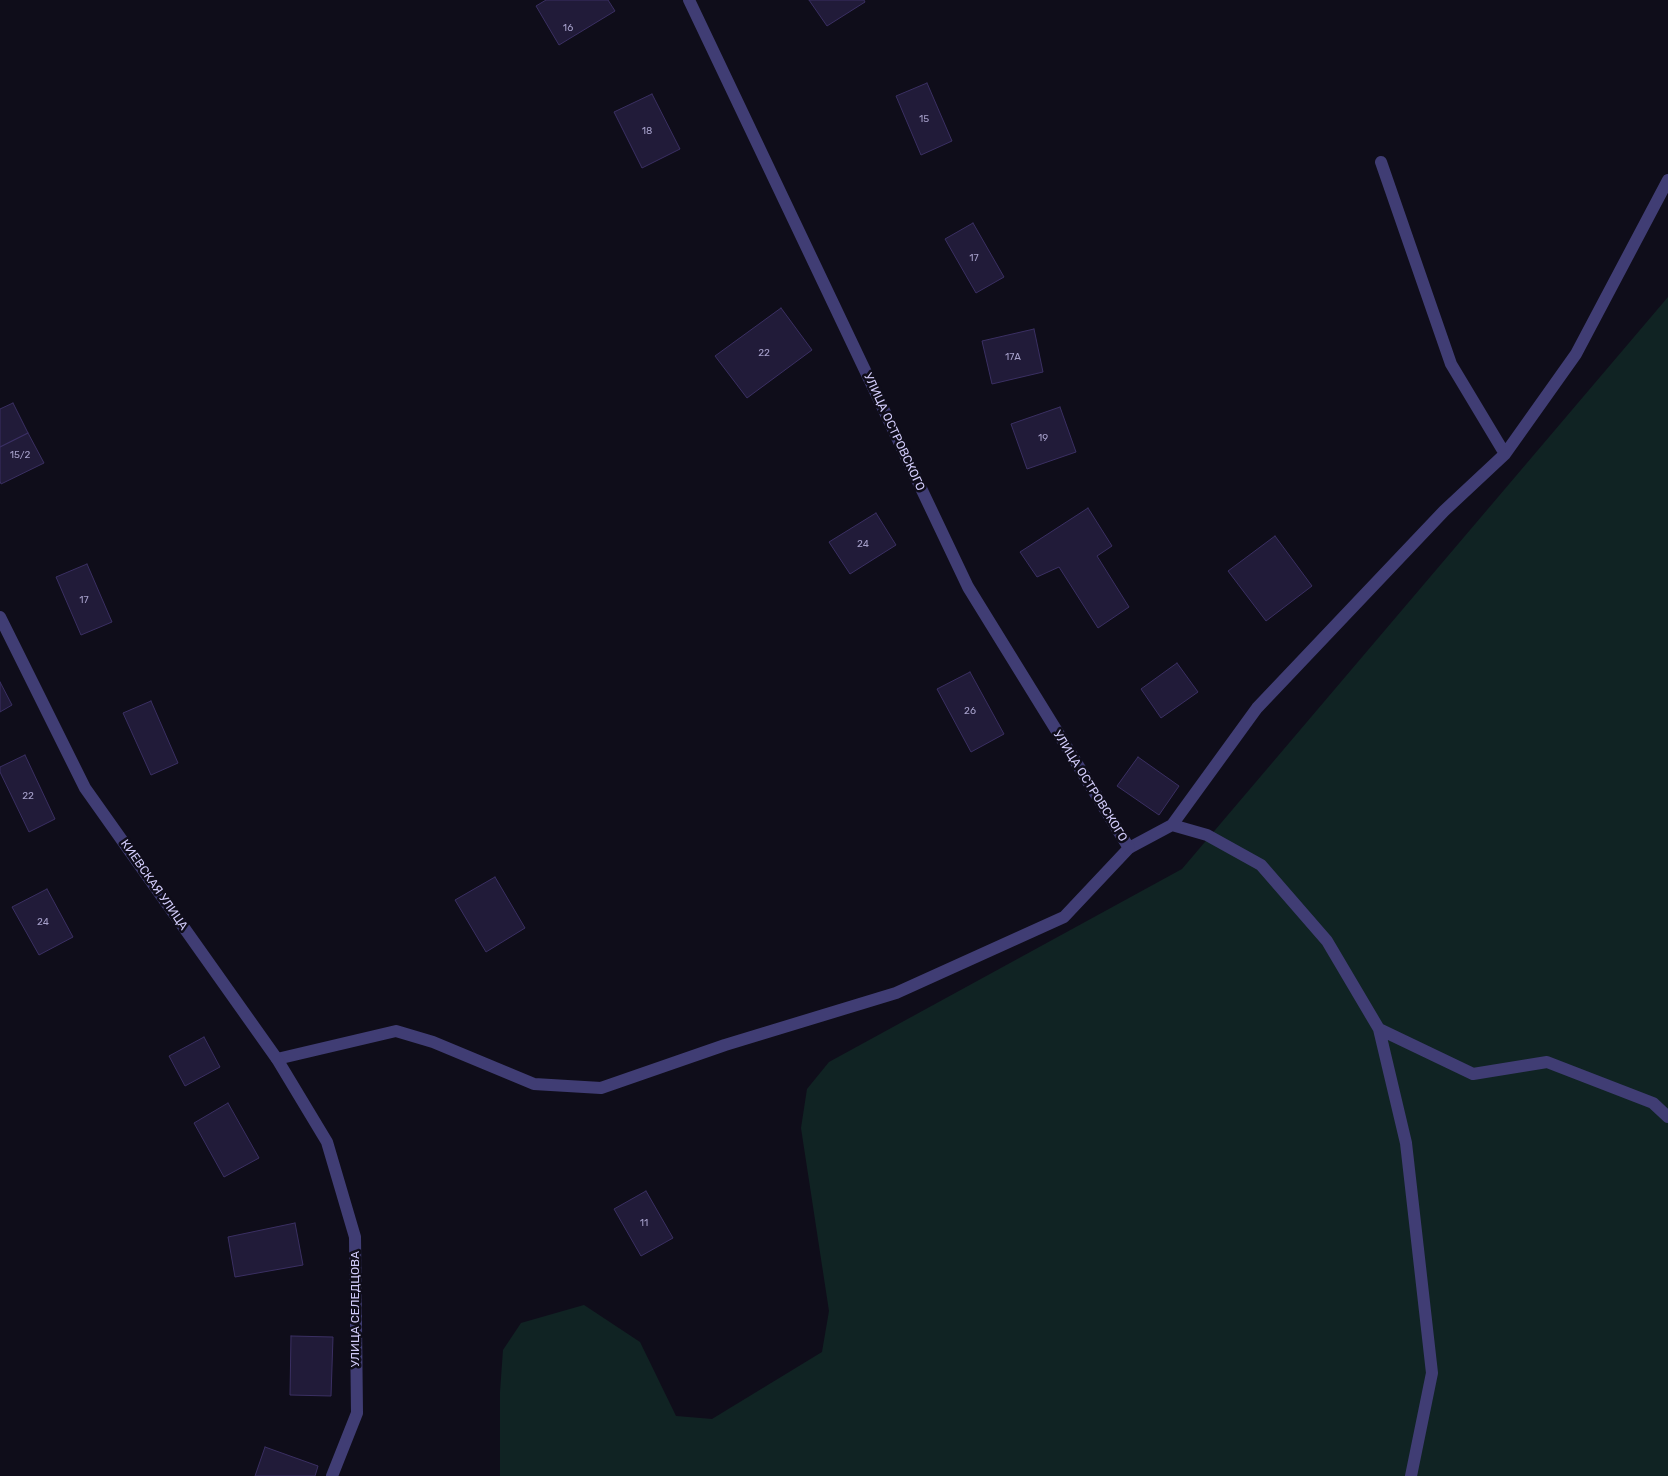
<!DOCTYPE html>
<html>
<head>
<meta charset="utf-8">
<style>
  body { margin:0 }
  canvas { display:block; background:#0f0d1a }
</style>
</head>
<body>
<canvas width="1668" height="1476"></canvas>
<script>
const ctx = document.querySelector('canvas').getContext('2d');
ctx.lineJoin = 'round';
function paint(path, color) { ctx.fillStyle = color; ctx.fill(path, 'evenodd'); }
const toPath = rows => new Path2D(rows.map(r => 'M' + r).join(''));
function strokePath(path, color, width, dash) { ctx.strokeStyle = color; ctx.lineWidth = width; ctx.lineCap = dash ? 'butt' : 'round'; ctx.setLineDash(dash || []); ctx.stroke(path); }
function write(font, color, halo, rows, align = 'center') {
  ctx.font = font + ' Rubik,sans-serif'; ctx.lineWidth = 5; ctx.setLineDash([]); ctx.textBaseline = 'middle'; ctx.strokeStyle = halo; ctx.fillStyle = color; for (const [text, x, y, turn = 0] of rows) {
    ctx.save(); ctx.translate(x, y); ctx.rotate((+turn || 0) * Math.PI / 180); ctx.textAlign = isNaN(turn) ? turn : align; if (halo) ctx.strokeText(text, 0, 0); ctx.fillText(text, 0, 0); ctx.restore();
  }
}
paint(toPath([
  [1668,297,1668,1476,500,1476,500,1392,503,1350,521,1323,584,1305,640,1342,676,1416,712,1419,822,1352,829,1311,801,1128,807,1089,829,1062,1182,869]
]), '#102323');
const building = toPath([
  [546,0,608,0,615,11,559,45,536,6,546,0],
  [809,0,864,0,865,2,827,26,809,0],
  [927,83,952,141,921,155,896,96,927,83],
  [652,94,680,149,642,168,614,112,652,94],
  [973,223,1004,277,976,293,945,239,973,223],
  [781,308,812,350,747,398,715,356,781,308],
  [1034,329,1043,372,992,384,982,341,1034,329],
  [13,403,28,433,0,447,0,409,13,403],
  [1060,407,1076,452,1027,469,1011,424,1060,407],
  [28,433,44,463,1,484,0,481,0,447,28,433],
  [1088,508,1112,546,1097,556,1129,607,1098,628,1059,567,1037,577,1020,552,1088,508],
  [876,513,896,545,850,574,829,542,876,513],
  [1275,536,1312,586,1266,621,1228,571,1275,536],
  [87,564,112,622,81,635,56,577,87,564],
  [1177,663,1198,692,1161,718,1141,689,1177,663],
  [970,672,1004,734,971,752,937,689,970,672],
  [0,682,12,705,0,712,0,682],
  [151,701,178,763,151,775,123,713,151,701],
  [25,755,55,819,29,832,0,772,0,767,25,755],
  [1138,757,1179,786,1159,815,1117,786,1138,757],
  [495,877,525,928,486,952,455,900,495,877],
  [47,889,73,937,39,955,12,907,47,889],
  [204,1037,220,1067,185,1086,169,1056,204,1037],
  [228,1103,259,1158,224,1177,194,1123,228,1103],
  [646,1191,673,1238,641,1256,614,1209,646,1191],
  [295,1223,303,1265,235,1277,228,1237,295,1223],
  [291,1336,333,1337,331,1396,290,1395,291,1336],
  [265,1447,318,1466,315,1476,255,1476,265,1447]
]);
paint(building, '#211b39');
strokePath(building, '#3a2f62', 1);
strokePath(toPath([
  [1381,162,1451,364,1505,454],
  [1172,825,1207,835,1261,865,1327,941,1379,1029,1406,1143,1432,1373,1411,1476],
  [1379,1029,1473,1074,1547,1062,1653,1103,1668,1117],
  [277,1059,396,1031,433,1042,534,1084,601,1088,725,1045,896,993,1064,917,1129,848,1172,825,1257,708,1444,511,1505,454,1576,354,1668,180]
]), '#403d74', 12);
strokePath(toPath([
  [689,0,968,587,1129,848],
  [0,617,85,788,277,1059,327,1142,355,1237,357,1413,332,1476]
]), '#403d74', 12);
write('10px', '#a59fc9', null, [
  ["16",568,28],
  ["15",924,119],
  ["18",647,131],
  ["17",974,258],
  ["22",764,353],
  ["17А",1013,357],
  ["19",1043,438],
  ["15/2",20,455],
  ["24",863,544],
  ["17",84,600],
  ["26",970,711],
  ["22",28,796],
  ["24",43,922],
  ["11",644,1223]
]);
write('12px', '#d1cbf9', '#0f0d1a', [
  ["УЛИЦА ОСТРОВСКОГО",894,432,65],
  ["УЛИЦА ОСТРОВСКОГО",1090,786,58],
  ["КИЕВСКАЯ УЛИЦА",154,885,55],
  ["УЛИЦА СЕЛЕДЦОВА",356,1309,-90]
]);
</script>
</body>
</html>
